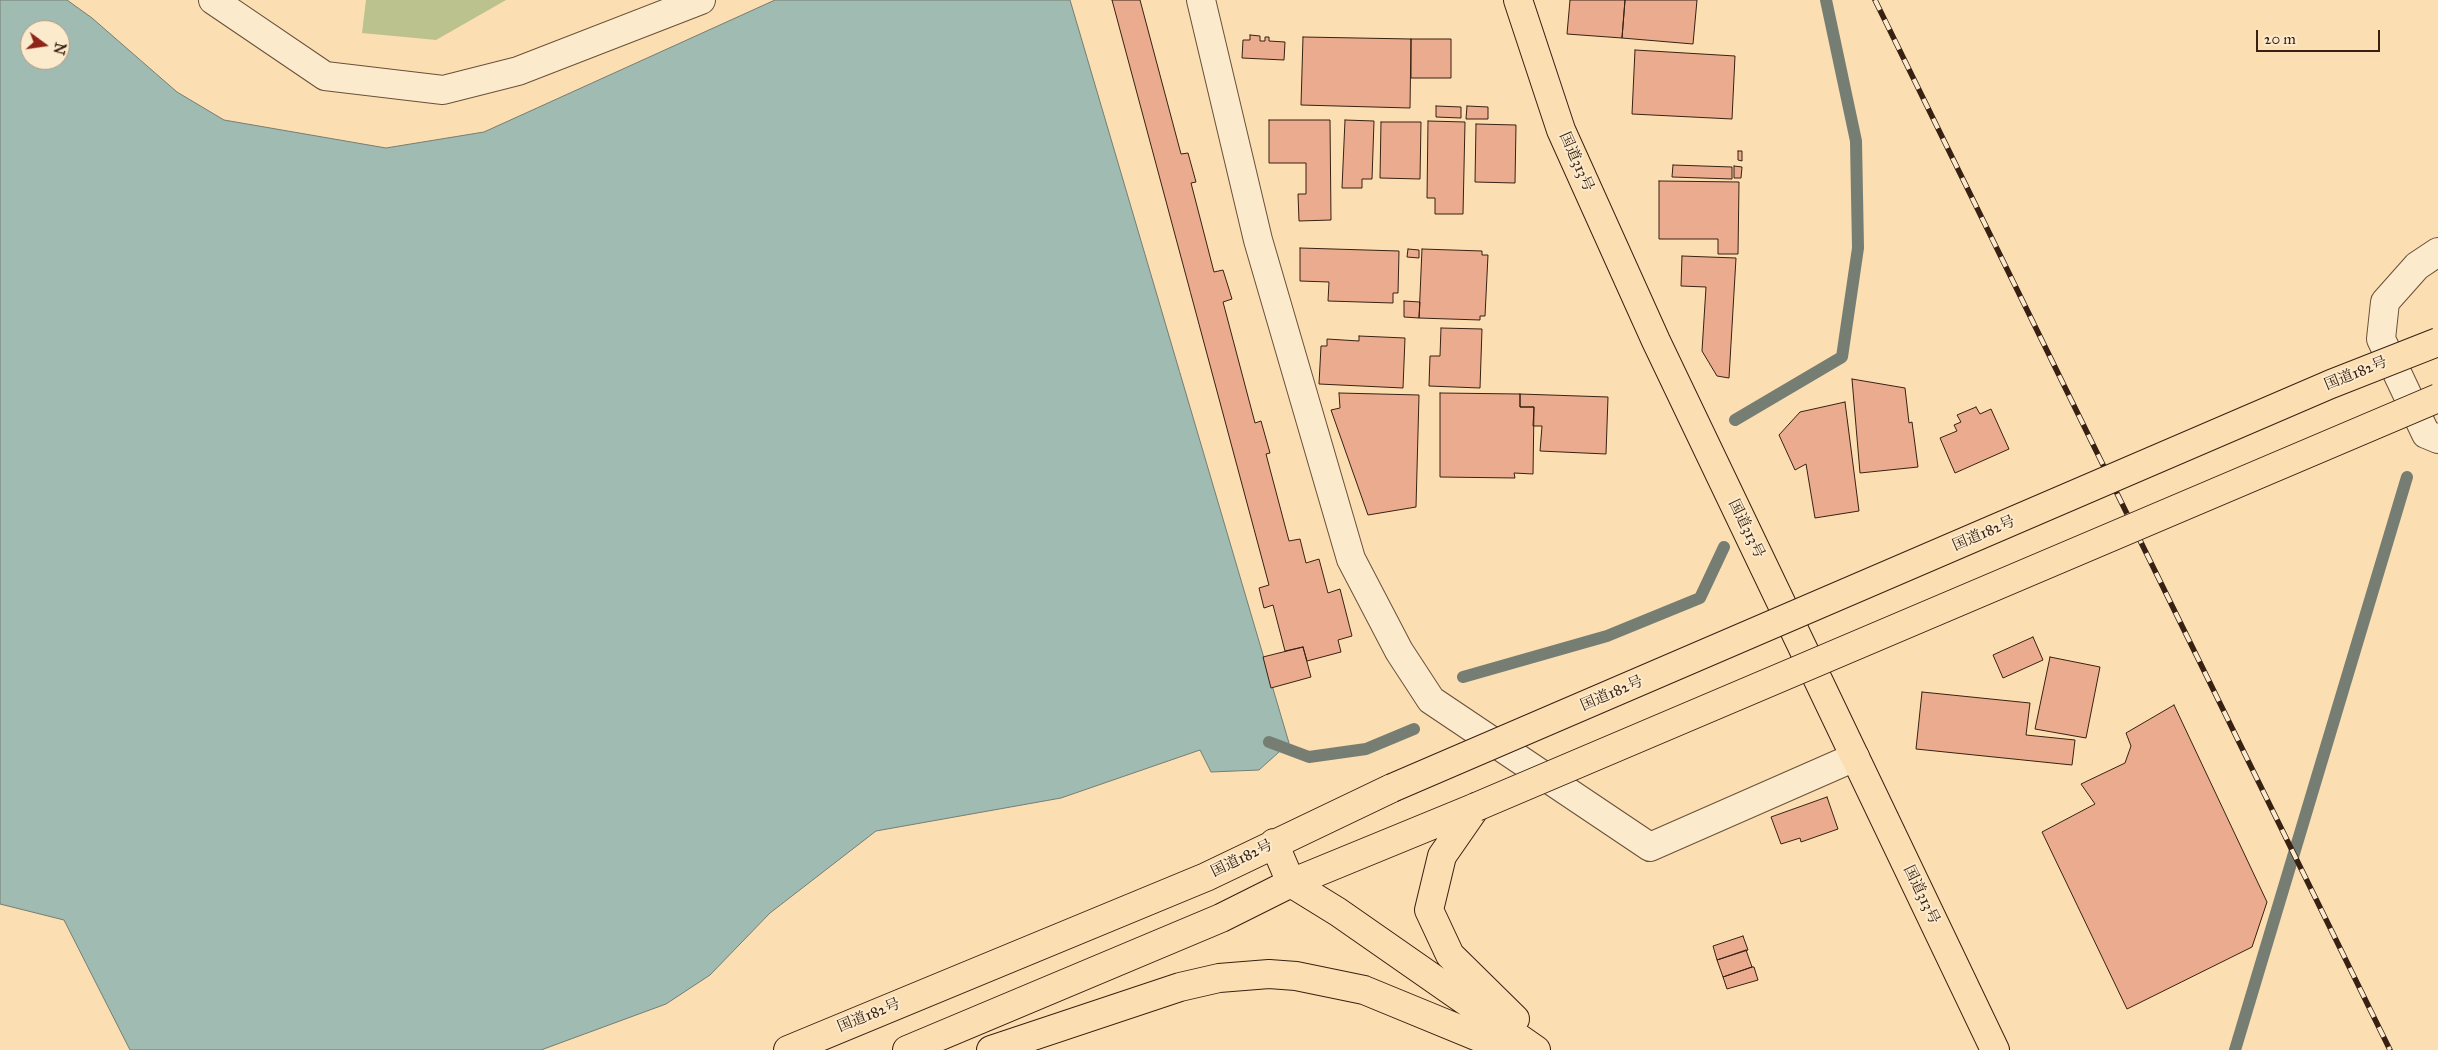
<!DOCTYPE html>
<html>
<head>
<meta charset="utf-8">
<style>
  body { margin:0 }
  #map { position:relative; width:2438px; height:1050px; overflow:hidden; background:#fbdeb1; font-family:"IM FELL Great Primer",serif }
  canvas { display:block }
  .north { position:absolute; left:20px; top:20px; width:50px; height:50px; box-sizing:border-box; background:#fceacc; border:1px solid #ae9a82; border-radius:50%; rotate:104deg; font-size:14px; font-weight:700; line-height:20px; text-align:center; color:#382113 }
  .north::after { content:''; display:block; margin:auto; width:18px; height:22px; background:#8f2418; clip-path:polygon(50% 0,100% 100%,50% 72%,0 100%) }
  .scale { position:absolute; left:2256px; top:30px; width:124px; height:22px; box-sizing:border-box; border:2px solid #382113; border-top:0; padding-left:6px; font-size:15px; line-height:18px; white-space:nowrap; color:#382113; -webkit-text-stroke:4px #fceacc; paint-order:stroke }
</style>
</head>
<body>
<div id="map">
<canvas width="2438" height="1050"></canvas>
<div class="north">N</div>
<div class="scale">20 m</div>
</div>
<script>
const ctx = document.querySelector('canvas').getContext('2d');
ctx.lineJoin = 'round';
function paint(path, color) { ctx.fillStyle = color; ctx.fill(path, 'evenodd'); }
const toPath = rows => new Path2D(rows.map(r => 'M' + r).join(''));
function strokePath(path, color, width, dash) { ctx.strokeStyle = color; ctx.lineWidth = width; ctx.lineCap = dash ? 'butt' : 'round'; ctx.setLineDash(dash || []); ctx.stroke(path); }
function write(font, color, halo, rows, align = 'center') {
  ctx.font = font + ' "IM FELL Great Primer","Noto Serif JP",serif'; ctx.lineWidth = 4; ctx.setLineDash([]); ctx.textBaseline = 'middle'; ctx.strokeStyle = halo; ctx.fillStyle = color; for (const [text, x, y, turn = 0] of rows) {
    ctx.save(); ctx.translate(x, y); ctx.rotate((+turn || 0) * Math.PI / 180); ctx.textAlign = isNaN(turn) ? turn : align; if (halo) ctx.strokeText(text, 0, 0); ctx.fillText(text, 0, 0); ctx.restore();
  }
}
paint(toPath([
  [366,0,506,0,436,40,362,33]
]), '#bcc28d');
const water = toPath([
  [0,0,67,0,92,18,177,92,224,120,386,148,484,132,775,0,1070,0,1289,743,1259,770,1211,772,1200,750,1061,798,876,831,770,913,710,975,666,1004,541,1050,130,1050,64,920,0,904,0,0],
  [30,30,60,30,60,60,30,60,30,30]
]);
paint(water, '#9fbbb2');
strokePath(water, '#767d72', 1);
strokePath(toPath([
  [1735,420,1842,357,1858,248,1856,141,1826,0],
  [1463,677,1607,636,1700,598,1724,547],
  [1269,742,1309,757,1366,749,1414,729],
  [2235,1050,2407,477]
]), '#767d72', 12);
const building = toPath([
  [1112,0,1140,0,1181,154,1188,153,1196,182,1191,183,1214,272,1223,270,1232,299,1223,302,1255,423,1261,421,1270,453,1266,454,1289,541,1300,539,1306,563,1319,559,1328,593,1340,589,1352,636,1338,640,1341,652,1307,661,1303,647,1285,651,1273,605,1264,608,1259,588,1269,585,1112,0],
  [1570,0,1625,0,1622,38,1567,34,1570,0],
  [1625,0,1697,0,1693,44,1622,38,1625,0],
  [1250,35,1260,36,1260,41,1265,41,1265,37,1269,37,1269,41,1285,42,1284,60,1242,58,1243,40,1250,40,1250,35],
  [1303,37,1411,39,1410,108,1301,105,1303,37],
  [1411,39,1451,39,1451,78,1411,78,1411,39],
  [1635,50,1735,56,1732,119,1632,114,1635,50],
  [1436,106,1461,107,1461,118,1436,117,1436,106],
  [1467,106,1488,107,1488,119,1466,119,1467,106],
  [1269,120,1330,120,1331,220,1299,221,1298,194,1306,194,1306,163,1269,163,1269,120],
  [1345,120,1374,121,1372,179,1362,179,1362,188,1342,188,1345,120],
  [1428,121,1465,122,1463,214,1435,214,1435,198,1427,198,1428,121],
  [1381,122,1421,122,1420,179,1380,178,1381,122],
  [1476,124,1516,125,1515,183,1475,182,1476,124],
  [1738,151,1742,151,1742,161,1738,160,1738,151],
  [1673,165,1732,167,1732,179,1672,177,1673,165],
  [1734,166,1742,167,1741,178,1734,178,1734,166],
  [1659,181,1739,182,1738,254,1718,254,1718,239,1659,239,1659,181],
  [1300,248,1399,251,1398,293,1393,293,1393,303,1328,301,1329,282,1300,281,1300,248],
  [1408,249,1419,250,1419,258,1407,257,1408,249],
  [1422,249,1482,251,1482,255,1488,255,1485,316,1480,316,1480,320,1419,318,1422,249],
  [1682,256,1736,258,1729,378,1717,376,1702,351,1706,287,1681,286,1682,256],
  [1404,301,1420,302,1419,318,1404,317,1404,301],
  [1441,328,1482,329,1480,388,1429,386,1430,356,1440,356,1441,328],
  [1359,336,1405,338,1403,388,1319,384,1321,346,1327,346,1327,339,1359,341,1359,336],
  [1852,379,1905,388,1909,423,1912,422,1918,467,1860,473,1852,379],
  [1339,393,1419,395,1416,507,1368,515,1331,410,1340,408,1339,393],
  [1440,393,1520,394,1520,407,1534,407,1533,474,1514,473,1515,478,1440,477,1440,393],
  [1520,394,1608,397,1606,454,1540,451,1542,426,1533,426,1534,407,1520,407,1520,394],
  [1845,402,1859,511,1815,518,1806,464,1795,470,1779,435,1800,412,1845,402],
  [1976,407,1980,414,1991,409,2009,449,1955,473,1940,438,1957,431,1954,425,1961,422,1957,415,1976,407],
  [2033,637,2043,660,2003,678,1993,655,2033,637],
  [1303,647,1311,677,1271,688,1263,657,1303,647],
  [2050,657,2100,667,2086,738,2035,729,2050,657],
  [1922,692,2030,703,2026,735,2075,740,2072,765,1916,749,1922,692],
  [2174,705,2267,902,2252,947,2127,1009,2042,832,2095,804,2081,784,2125,763,2131,746,2126,733,2174,705],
  [1827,797,1838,829,1801,842,1800,838,1781,844,1771,817,1827,797],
  [1743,936,1748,950,1717,960,1713,946,1743,936],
  [1746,950,1752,967,1723,977,1717,960,1746,950],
  [1752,967,1754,967,1758,980,1727,989,1723,977,1752,967]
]);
paint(building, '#ebab8e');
strokePath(building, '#382113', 1);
const minor = toPath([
  [213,0,325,76,443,90,518,71,701,0],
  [1201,0,1258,240,1351,559,1399,651,1431,700,1650,847,1855,757],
  [2438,252,2417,266,2385,302,2381,339,2426,434,2438,439]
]);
const trunk = toPath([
  [1518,0,1561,130,1656,341,1995,1050],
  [1476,807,1442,856,1429,910,1450,955,1515,1019],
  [1274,843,1291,883,1338,912,1536,1050],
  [788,1050,1206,877,1392,788],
  [907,1050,1221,918,1291,883,1476,807],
  [991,1050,1180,987,1219,978,1269,974,1296,976,1364,990,1510,1050]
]);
strokePath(minor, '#69503a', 30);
strokePath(trunk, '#382113', 30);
strokePath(minor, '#fceacc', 28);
strokePath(trunk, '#fbdeb1', 28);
const rail = toPath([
  [1875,0,2390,1050]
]);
strokePath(rail, '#382113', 5.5);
strokePath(rail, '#fceacc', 4, [11]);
const trunkBridge = toPath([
  [1392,788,2331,384,2438,342],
  [1476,807,2438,398]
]);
strokePath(trunkBridge, '#382113', 30, []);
strokePath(trunkBridge, '#fbdeb1', 28);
write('15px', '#382113', '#fceacc', [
  ["国道313号",1576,162,66],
  ["国道182号",2356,374,-22],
  ["国道313号",1746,529,64],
  ["国道182号",1984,534,-23],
  ["国道182号",1612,694,-23],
  ["国道182号",1242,859,-26],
  ["国道313号",1921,895,64],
  ["国道182号",869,1016,-22]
]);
</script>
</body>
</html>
